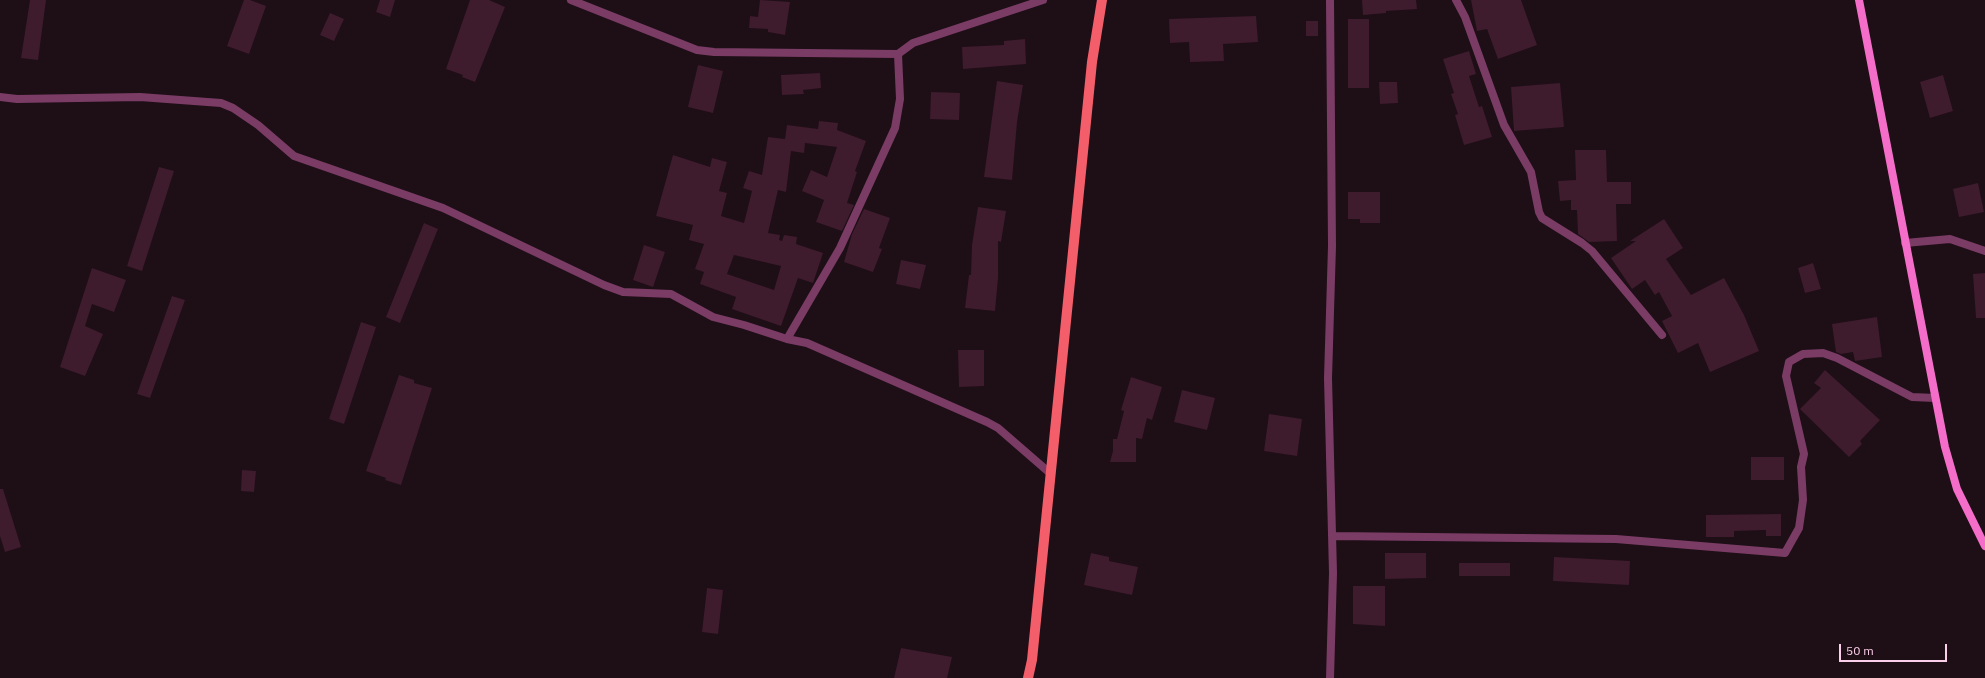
<!DOCTYPE html>
<html>
<head>
<meta charset="utf-8">
<style>
  body { margin:0 }
  #map { position:relative; width:1985px; height:678px; overflow:hidden; background:#1e0e16; font-family:"IBM Plex Sans",sans-serif }
  canvas { display:block }
  .scale { position:absolute; left:1839px; top:644px; width:108px; height:18px; box-sizing:border-box; border:2px solid #fbcee9; border-top:0; padding-left:5px; font-size:12px; line-height:14px; white-space:nowrap; color:#fbcee9; -webkit-text-stroke:3px #1e0e16; paint-order:stroke }
</style>
</head>
<body>
<div id="map">
<canvas width="1985" height="678"></canvas>
<div class="scale">50 m</div>
</div>
<script>
const ctx = document.querySelector('canvas').getContext('2d');
ctx.lineJoin = 'round';
function paint(path, color) { ctx.fillStyle = color; ctx.fill(path, 'evenodd'); }
const toPath = rows => new Path2D(rows.map(r => 'M' + r).join(''));
function strokePath(path, color, width, dash) { ctx.strokeStyle = color; ctx.lineWidth = width; ctx.lineCap = dash ? 'butt' : 'round'; ctx.setLineDash(dash || []); ctx.stroke(path); }
paint(toPath([
  [30,0,46,0,38,60,21,58],
  [244,0,250,0,266,6,249,54,227,46],
  [380,0,395,0,390,17,376,12],
  [470,0,489,0,505,7,475,82,462,77,463,75,446,69],
  [760,0,790,2,785,35,768,32,768,29,749,28,750,16,758,17],
  [1362,0,1416,0,1417,9,1386,11,1386,13,1363,15],
  [1471,0,1521,0,1537,45,1498,59,1487,29,1477,31],
  [330,13,344,19,334,41,320,35],
  [1256,16,1258,42,1223,44,1224,61,1190,62,1189,42,1170,43,1169,19],
  [1348,19,1369,19,1369,88,1348,88],
  [1306,21,1318,21,1318,36,1306,36],
  [1025,39,1026,64,963,69,962,47,1004,45,1004,41],
  [1469,51,1476,74,1469,76,1479,107,1482,106,1492,137,1464,145,1455,115,1458,114,1451,94,1454,93,1443,59],
  [698,65,723,71,713,113,688,107],
  [820,73,821,88,803,90,804,94,782,95,781,75],
  [1943,75,1953,111,1930,118,1920,82],
  [997,81,1023,85,1017,122,1012,180,984,177],
  [1379,82,1397,82,1398,103,1380,104],
  [1560,83,1564,127,1514,131,1511,87],
  [931,92,960,93,959,120,930,119],
  [819,121,838,123,837,130,866,141,855,171,857,172,847,203,854,205,842,231,816,222,824,200,802,191,811,170,827,177,837,147,805,143,804,153,791,151,786,192,778,190,768,233,780,235,779,240,782,241,784,235,797,237,796,244,823,253,813,283,798,278,781,326,732,309,736,297,700,284,704,272,695,269,704,244,689,240,693,225,656,216,673,155,710,167,712,158,727,162,719,191,727,193,721,216,744,223,752,191,743,188,749,171,762,175,768,137,785,139,787,125,818,129],
  [734,255,781,266,774,290,727,274],
  [1575,150,1606,150,1607,182,1631,182,1631,204,1616,204,1617,241,1589,242,1578,234,1577,210,1571,210,1571,200,1560,201,1558,181,1576,180],
  [159,167,174,171,142,271,127,266],
  [1978,183,1984,212,1959,217,1953,189],
  [1348,192,1380,192,1380,223,1360,223,1360,219,1348,219],
  [978,207,1006,211,1001,242,998,241,998,278,995,311,965,308,969,275,971,275,972,245],
  [864,209,890,218,879,248,882,249,873,272,844,262,852,234],
  [1664,219,1683,248,1666,259,1691,295,1724,278,1744,315,1759,351,1710,372,1698,343,1678,353,1662,321,1672,316,1659,292,1655,295,1645,280,1632,289,1611,258,1636,241,1630,241],
  [424,223,438,229,400,323,386,317],
  [644,245,665,252,653,287,633,280],
  [901,260,926,265,920,289,896,284],
  [1813,263,1821,289,1805,293,1798,268],
  [92,268,126,280,114,312,92,304,85,326,103,334,85,376,60,367],
  [1985,273,1985,318,1976,318,1973,274],
  [172,296,185,300,150,398,137,394],
  [1877,317,1882,357,1855,361,1853,352,1841,354,1836,352,1832,324],
  [361,322,376,327,344,424,329,419],
  [958,350,984,350,984,386,959,387],
  [1825,370,1880,420,1860,441,1862,444,1849,457,1800,409,1821,388,1814,383],
  [399,375,414,380,414,383,432,388,401,485,385,480,386,478,366,471],
  [1131,377,1162,387,1152,420,1147,418,1142,439,1136,438,1136,462,1110,462,1113,451,1113,439,1117,439,1124,411,1121,410],
  [1182,390,1215,398,1207,430,1174,422],
  [1269,414,1302,419,1297,456,1264,451],
  [1751,457,1784,457,1784,480,1751,480],
  [242,470,256,471,254,492,241,491],
  [0,489,3,489,21,547,5,552,0,536],
  [1781,514,1781,536,1766,536,1766,530,1734,531,1734,537,1706,537,1706,515],
  [1091,553,1109,557,1109,561,1138,567,1132,595,1084,585],
  [1385,553,1426,553,1426,578,1385,579],
  [1554,557,1630,561,1629,585,1553,581],
  [1459,563,1510,563,1510,576,1459,576],
  [1353,586,1385,586,1385,626,1353,624],
  [707,588,723,590,718,634,702,632],
  [901,648,952,657,947,678,894,678]
]), '#3e1b2d');
strokePath(toPath([
  [571,0,697,50,714,52,898,54,913,43,1043,0],
  [1330,0,1332,246,1328,378,1333,573,1330,678],
  [1456,0,1465,17,1504,125,1531,172,1539,212,1542,218,1582,243,1592,251,1662,335],
  [0,97,17,99,140,97,221,103,233,108,258,125,294,156,443,208,604,285,623,292,671,294,713,317,744,325,787,339,807,343,987,422,998,428,1051,474],
  [1905,243,1950,239,1985,251],
  [787,339,840,248,895,128,900,99,898,54],
  [1332,536,1616,539,1785,553,1799,528,1803,500,1801,467,1804,454,1786,376,1789,362,1803,354,1823,353,1837,358,1912,397,1935,398]
]), '#7a3c65', 8);
strokePath(toPath([
  [1859,0,1945,447,1957,489,1985,546]
]), '#f46dc9', 8);
strokePath(toPath([
  [1028,678,1032,660,1092,62,1102,0]
]), '#f35e6a', 10);
</script>
</body>
</html>
